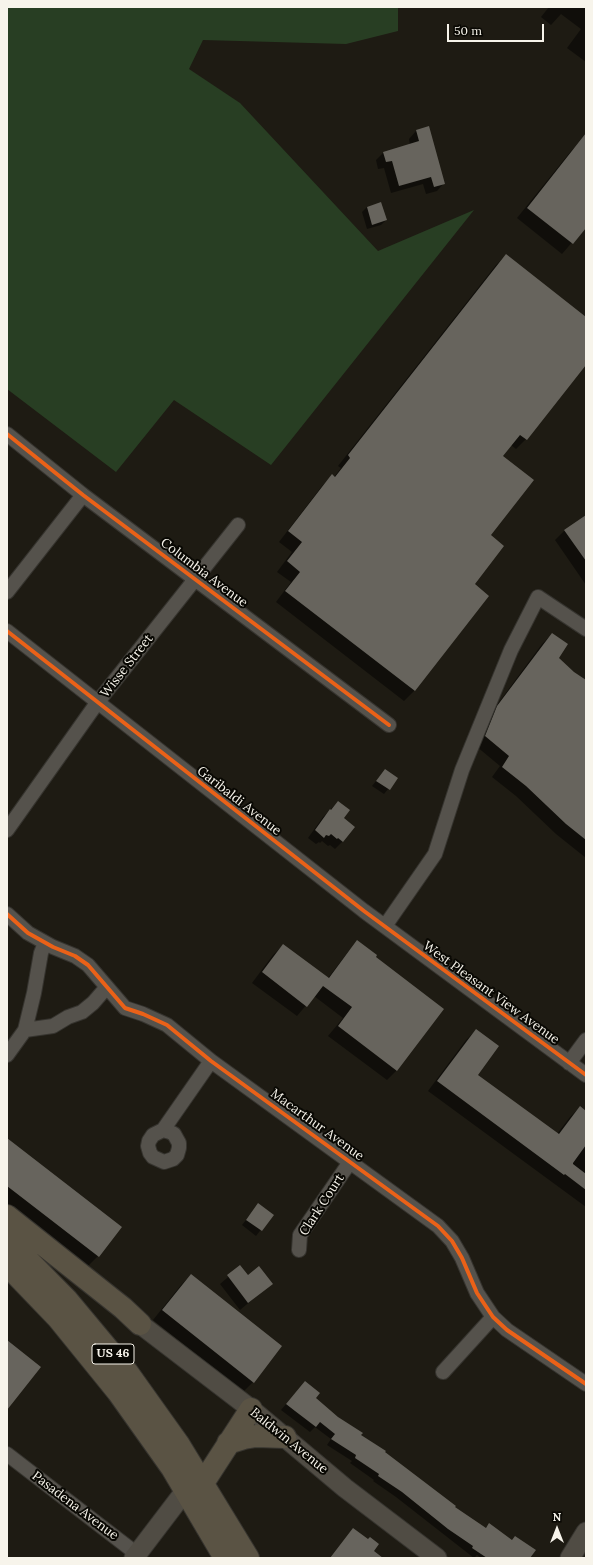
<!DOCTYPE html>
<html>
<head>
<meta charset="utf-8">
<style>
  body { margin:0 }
  #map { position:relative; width:593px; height:1565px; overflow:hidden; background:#1e1b13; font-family:Lora,serif }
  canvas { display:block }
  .frame { position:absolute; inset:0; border:8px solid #f7f4eb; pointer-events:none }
  .north { position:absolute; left:537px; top:1509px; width:40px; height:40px; -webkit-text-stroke:3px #090803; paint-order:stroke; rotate:0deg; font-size:11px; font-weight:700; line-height:16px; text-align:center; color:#f7f4eb }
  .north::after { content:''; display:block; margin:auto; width:14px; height:18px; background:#f7f4eb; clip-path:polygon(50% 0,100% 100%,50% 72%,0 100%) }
  .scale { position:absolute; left:447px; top:24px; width:97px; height:18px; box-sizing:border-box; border:2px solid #f7f4eb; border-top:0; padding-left:5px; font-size:12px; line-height:14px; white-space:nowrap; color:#f7f4eb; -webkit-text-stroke:3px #090803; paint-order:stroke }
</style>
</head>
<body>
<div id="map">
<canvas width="593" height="1565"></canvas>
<div class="frame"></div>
<div class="north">N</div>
<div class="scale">50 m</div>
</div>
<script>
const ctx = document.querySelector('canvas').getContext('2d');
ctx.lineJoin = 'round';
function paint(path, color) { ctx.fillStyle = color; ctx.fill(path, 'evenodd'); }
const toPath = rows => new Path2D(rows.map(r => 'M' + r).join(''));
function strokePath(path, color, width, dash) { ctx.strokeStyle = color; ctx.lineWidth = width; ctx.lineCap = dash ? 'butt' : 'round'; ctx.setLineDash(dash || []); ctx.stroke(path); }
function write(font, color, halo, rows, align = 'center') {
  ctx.font = font + ' Lora,serif'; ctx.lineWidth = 4; ctx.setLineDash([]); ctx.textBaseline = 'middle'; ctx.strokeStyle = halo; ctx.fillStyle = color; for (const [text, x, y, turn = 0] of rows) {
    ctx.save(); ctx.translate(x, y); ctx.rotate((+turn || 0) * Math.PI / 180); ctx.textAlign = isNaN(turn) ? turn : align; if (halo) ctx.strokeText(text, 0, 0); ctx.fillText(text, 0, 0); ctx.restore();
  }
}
paint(toPath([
  [7,7,398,7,398,31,346,44,203,40,189,69,240,103,378,251,474,210,271,465,174,400,116,472,7,389]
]), '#283e23');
paint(toPath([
  [549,7,586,7,586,62,567,48,581,29,561,14,551,25,541,17],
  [428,128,444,183,437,191,426,194,423,184,391,193,384,168,378,169,376,160,383,153,410,145,409,139,416,131],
  [586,138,586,226,562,254,517,218,571,151,581,141],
  [367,207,386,220,381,225,367,229,362,212],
  [506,255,586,318,586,363,526,439,516,449,511,445,502,456,489,536,473,585,488,596,414,691,404,701,276,602,291,582,277,572,292,552,279,542,322,486,332,476,334,477,341,468,338,466,496,265],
  [586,516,586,585,555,540,565,530],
  [552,634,558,658,573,672,586,682,586,858,556,834,516,796,492,777,500,766,476,746,488,717,542,644],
  [385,770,397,778,384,794,372,786],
  [338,802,343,818,343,841,335,849,330,845,328,846,322,841,320,843,319,842,316,844,308,838,323,817],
  [358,942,374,957,397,1070,387,1080,328,1036,343,1018,314,996,297,1016,252,983,273,955,283,945,328,978,348,952],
  [476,1030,476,1075,557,1134,570,1117,580,1107,586,1112,586,1207,428,1091,466,1040],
  [7,1139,98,1256,88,1266,7,1203],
  [258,1205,272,1215,256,1236,242,1225],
  [240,1267,248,1277,271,1284,240,1310,220,1284],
  [191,1275,253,1382,243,1392,153,1320,181,1285],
  [305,1382,314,1398,360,1435,453,1507,485,1529,489,1525,529,1558,481,1558,477,1555,474,1558,396,1497,373,1481,374,1480,350,1463,352,1461,327,1445,331,1439,315,1427,310,1432,281,1410]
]), '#0007');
paint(toPath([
  [429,126,445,184,434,187,431,177,399,186,392,161,386,162,383,152,419,141,416,130],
  [586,133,586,228,573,244,527,208],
  [381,202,387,220,372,225,367,207],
  [506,254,586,317,586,365,527,440,520,435,503,456,534,480,491,535,504,546,475,584,489,596,415,691,285,591,300,572,287,561,302,542,288,531,332,474,335,477,350,458,348,455],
  [586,515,586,561,564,530],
  [552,633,568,644,559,658,574,672,586,680,586,840,566,824,526,786,502,767,509,756,485,736,497,706],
  [385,769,398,778,390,790,376,781],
  [338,801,350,810,344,818,355,827,343,842,338,838,337,839,331,834,329,836,326,835,324,838,315,830,330,809,331,810],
  [357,940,377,955,376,957,444,1009,397,1071,338,1026,352,1007,323,986,307,1007,262,972,283,944,329,978],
  [476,1029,499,1046,478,1075,559,1134,580,1106,586,1111,586,1145,573,1163,573,1164,586,1174,586,1190,565,1174,564,1175,437,1081],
  [7,1138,122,1227,99,1257,7,1186],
  [258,1203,274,1215,262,1231,246,1220],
  [240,1265,248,1275,259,1266,273,1284,248,1303,227,1275],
  [191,1274,282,1346,254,1383,162,1310],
  [7,1340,41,1367,7,1410],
  [305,1381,320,1393,316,1398,338,1417,363,1433,361,1435,386,1451,385,1452,456,1506,455,1507,486,1528,489,1523,512,1540,515,1536,536,1550,530,1558,487,1558,472,1548,473,1546,448,1529,402,1492,378,1476,379,1474,355,1458,356,1455,331,1439,335,1434,320,1422,316,1427,295,1411,286,1404],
  [353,1528,368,1539,370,1537,379,1544,374,1551,383,1558,330,1558]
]), '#67645d');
const street = toPath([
  [7,434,83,495,389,725],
  [7,592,83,495],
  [7,631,364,911,586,1075],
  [7,830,97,703,238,525],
  [7,914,28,933,53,947,75,956,88,965,125,1008,143,1014,167,1025,211,1061,438,1226,452,1241,462,1258,477,1293,493,1317,507,1330,586,1384],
  [385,926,435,854,462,770,511,650,538,597,586,629],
  [25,1030,53,1026,68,1017,82,1012,93,1003,106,988],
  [7,1055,25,1030,34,993,41,953,45,943],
  [569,1063,586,1040],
  [163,1130,170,1132,174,1134,179,1143,179,1148,177,1155,173,1159,164,1162,153,1157,150,1153,148,1146,149,1141,153,1135,163,1130,211,1061],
  [299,1250,300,1235,350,1162],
  [443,1372,493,1317],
  [7,1454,137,1554]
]);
const secondary = toPath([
  [140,1324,251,1409,345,1488,437,1558],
  [134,1558,185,1491],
  [570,1558,586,1532]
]);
const highway = toPath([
  [7,1216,123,1308,140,1324],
  [7,1239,67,1300,127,1372,179,1445,248,1558],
  [7,1265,58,1318,118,1392,172,1468,225,1558],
  [228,1443,244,1438,256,1436,285,1437],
  [203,1483,251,1409]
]);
strokePath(street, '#36342f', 16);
strokePath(secondary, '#36342f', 21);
strokePath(highway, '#36342f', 24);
strokePath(street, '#55524c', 14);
strokePath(secondary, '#504c44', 19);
strokePath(highway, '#5a5344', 22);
strokePath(toPath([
  [7,434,83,495,389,725],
  [7,631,364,911,586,1075],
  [7,914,28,933,53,947,75,956,88,965,125,1008,143,1014,167,1025,211,1061,438,1226,452,1241,462,1258,477,1293,493,1317,507,1330,586,1384]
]), '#ea6118', 4);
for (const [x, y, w] of [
  [113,1354,42]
]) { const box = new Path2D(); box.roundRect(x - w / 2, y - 10, w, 20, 3); ctx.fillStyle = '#090803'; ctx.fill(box); strokePath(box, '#f7f4eb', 1); }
write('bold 12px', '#f7f4eb', null, [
  ["US 46",113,1354]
]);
write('13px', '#f7f4eb', '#090803', [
  ["Columbia Avenue",204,573,37],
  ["Wisse Street",127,666,-52],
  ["Garibaldi Avenue",239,801,38],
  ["West Pleasant View Avenue",491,993,36],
  ["Macarthur Avenue",317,1125,36],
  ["Clark Court",322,1205,-57],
  ["Baldwin Avenue",289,1441,39],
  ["Pasadena Avenue",75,1506,37]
]);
</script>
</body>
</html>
